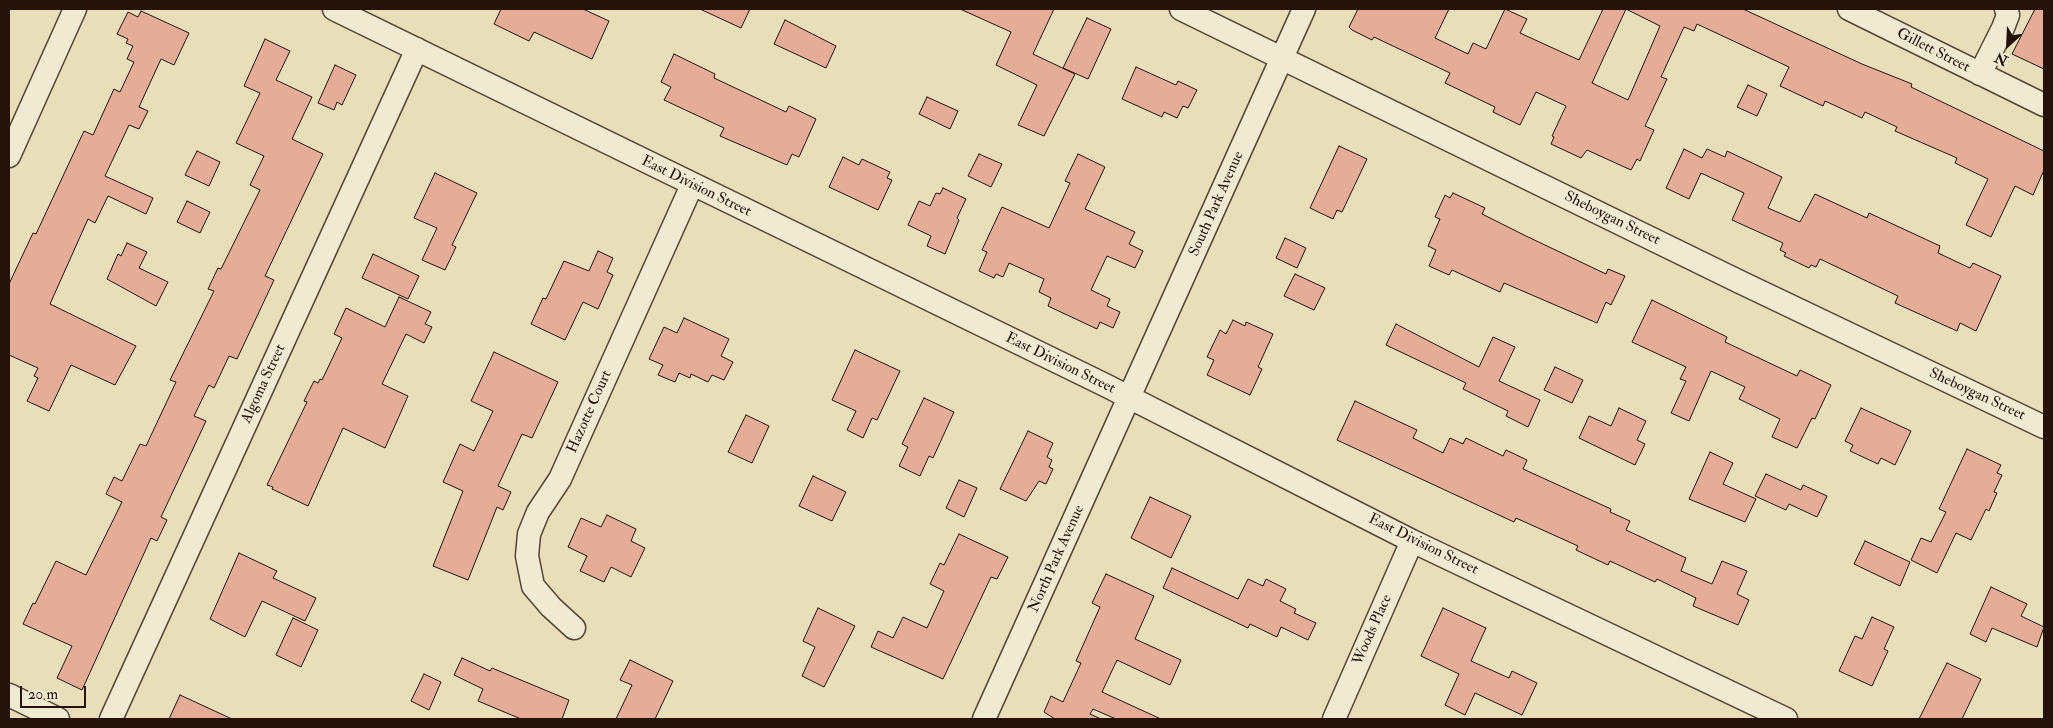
<!DOCTYPE html>
<html>
<head>
<meta charset="utf-8">
<style>
  body { margin:0 }
  #map { position:relative; width:2053px; height:728px; overflow:hidden; background:#e8deb9; font-family:"IM FELL Double Pica",serif }
  canvas { display:block }
  .frame { position:absolute; inset:0; border:10px solid #24120b; pointer-events:none }
  .north { position:absolute; left:1983px; top:20px; width:50px; height:50px; -webkit-text-stroke:4px #f0ead2; paint-order:stroke; rotate:205deg; font-size:14px; font-weight:700; line-height:20px; text-align:center; color:#24120b }
  .north::after { content:''; display:block; margin:auto; width:18px; height:22px; background:#24120b; clip-path:polygon(50% 0,100% 100%,50% 72%,0 100%) }
  .scale { position:absolute; left:20px; top:686px; width:66px; height:22px; box-sizing:border-box; border:2px solid #24120b; border-top:0; padding-left:6px; font-size:15px; line-height:18px; white-space:nowrap; color:#24120b; -webkit-text-stroke:4px #f0ead2; paint-order:stroke }
</style>
</head>
<body>
<div id="map">
<canvas width="2053" height="728"></canvas>
<div class="frame"></div>
<div class="north">N</div>
<div class="scale">20 m</div>
</div>
<script>
const ctx = document.querySelector('canvas').getContext('2d');
ctx.lineJoin = 'round';
function paint(path, color) { ctx.fillStyle = color; ctx.fill(path, 'evenodd'); }
const toPath = rows => new Path2D(rows.map(r => 'M' + r).join(''));
function strokePath(path, color, width, dash) { ctx.strokeStyle = color; ctx.lineWidth = width; ctx.lineCap = dash ? 'butt' : 'round'; ctx.setLineDash(dash || []); ctx.stroke(path); }
function write(font, color, halo, rows, align = 'center') {
  ctx.font = font + ' "IM FELL Double Pica",serif'; ctx.lineWidth = 4; ctx.setLineDash([]); ctx.textBaseline = 'middle'; ctx.strokeStyle = halo; ctx.fillStyle = color; for (const [text, x, y, turn = 0] of rows) {
    ctx.save(); ctx.translate(x, y); ctx.rotate((+turn || 0) * Math.PI / 180); ctx.textAlign = isNaN(turn) ? turn : align; if (halo) ctx.strokeText(text, 0, 0); ctx.fillText(text, 0, 0); ctx.restore();
  }
}
const building = toPath([
  [501,9,583,9,609,21,592,59,534,32,529,41,494,24,501,9],
  [700,9,750,9,741,28,700,9],
  [960,9,1054,9,1033,54,1075,74,1044,136,1018,125,1037,85,996,65,1011,32,960,9],
  [1358,9,1449,9,1435,38,1468,54,1473,43,1486,49,1505,9,1527,19,1520,33,1579,60,1603,9,1743,9,1862,64,1912,84,1911,87,2044,151,2044,170,2033,195,2015,186,1991,237,1966,225,1988,179,1955,163,1957,158,1895,131,1897,127,1865,112,1862,118,1825,101,1823,106,1780,86,1789,67,1697,24,1694,31,1684,27,1661,77,1667,79,1645,126,1654,130,1640,161,1637,159,1631,170,1587,150,1581,158,1551,144,1554,137,1552,136,1566,106,1536,92,1520,125,1493,112,1495,107,1445,83,1450,73,1374,37,1372,40,1352,30,1349,27,1358,9],
  [1626,9,1660,26,1628,100,1592,83,1626,9],
  [2035,9,2044,9,2044,69,2012,54,2035,9],
  [141,11,189,33,174,65,161,59,139,107,148,111,139,129,129,125,105,176,153,198,146,214,108,196,95,223,88,219,50,304,136,346,115,385,71,365,49,411,27,401,38,378,34,376,38,368,9,355,9,284,33,233,36,234,84,131,93,135,114,89,120,92,134,62,127,59,133,46,126,43,128,39,117,34,128,12,138,17,141,11],
  [1087,18,1111,29,1088,79,1063,68,1087,18],
  [785,20,836,46,826,68,774,44,785,20],
  [265,39,290,51,276,80,312,97,292,139,323,154,265,276,274,280,237,359,229,356,214,388,209,385,194,416,206,421,161,517,167,520,157,541,151,538,82,690,57,678,72,646,23,624,33,603,35,604,56,561,86,575,122,502,106,494,114,477,122,481,140,444,146,446,176,382,170,380,214,291,208,289,218,268,221,269,260,190,250,185,264,156,236,143,260,93,244,86,265,39],
  [674,54,715,74,714,78,786,112,789,106,816,119,799,157,792,154,787,165,720,136,724,128,664,100,671,87,661,82,674,54],
  [335,65,356,75,342,105,337,102,334,110,318,103,335,65],
  [1136,67,1176,85,1178,81,1197,90,1188,108,1183,106,1177,118,1164,112,1162,117,1122,99,1136,67],
  [1748,85,1767,94,1757,116,1737,107,1748,85],
  [927,97,958,111,950,129,919,114,927,97],
  [1339,146,1367,159,1342,212,1337,210,1333,219,1310,208,1339,146],
  [1684,149,1702,158,1707,149,1725,157,1727,151,1782,177,1768,208,1800,222,1815,194,1867,218,1869,213,1940,246,1938,253,1970,268,1973,263,2001,276,1976,331,1960,323,1957,331,1895,303,1898,296,1820,259,1816,267,1811,265,1809,268,1784,256,1786,253,1780,250,1783,243,1732,220,1744,193,1701,173,1689,199,1666,188,1684,149],
  [197,151,220,162,209,186,185,175,197,151],
  [979,154,1002,164,991,187,968,176,979,154],
  [1078,154,1105,167,1085,209,1135,232,1129,244,1143,251,1135,268,1107,256,1091,290,1110,299,1107,306,1120,312,1113,328,1100,322,1097,329,1048,306,1051,298,1039,292,1044,279,1009,263,1003,277,996,274,994,278,979,271,987,252,982,250,1002,207,1049,228,1070,183,1065,181,1078,154],
  [843,157,859,165,862,159,890,172,887,178,892,180,878,210,829,187,843,157],
  [435,173,477,193,452,245,456,247,445,270,422,260,437,228,414,218,435,173],
  [943,188,966,199,957,218,959,220,945,254,927,246,931,236,908,225,919,201,930,206,936,193,940,194,943,188],
  [1453,193,1485,208,1482,214,1526,236,1606,274,1608,269,1625,276,1611,305,1606,302,1597,323,1504,283,1500,292,1452,270,1449,275,1429,266,1436,250,1428,246,1440,219,1435,217,1445,195,1450,198,1453,193],
  [187,201,210,212,200,233,177,222,187,201],
  [1285,238,1306,248,1297,268,1276,258,1285,238],
  [127,243,147,252,139,268,168,282,156,306,107,279,118,254,121,256,127,243],
  [598,251,613,258,607,272,613,275,598,309,583,302,565,340,531,324,543,298,546,299,564,261,589,271,598,251],
  [373,254,419,276,408,299,362,278,373,254],
  [1295,274,1325,288,1314,310,1284,296,1295,274],
  [399,297,431,312,425,324,432,327,424,343,406,334,382,384,408,396,385,448,343,428,308,506,272,489,273,487,267,485,307,402,304,401,314,381,318,383,320,379,322,380,342,338,334,334,346,308,385,327,399,297],
  [1652,300,1727,337,1725,342,1797,376,1800,370,1831,385,1815,419,1812,418,1797,448,1772,437,1780,419,1739,399,1745,387,1711,371,1689,421,1671,413,1686,381,1680,379,1686,367,1632,342,1652,300],
  [684,318,729,339,721,356,733,362,724,380,712,375,708,382,691,374,690,378,679,373,675,382,658,375,663,365,649,359,664,327,677,333,684,318],
  [1233,320,1245,326,1246,322,1273,334,1258,367,1262,369,1250,395,1207,375,1214,360,1207,357,1220,330,1226,334,1233,320],
  [1396,324,1479,367,1493,337,1515,347,1499,381,1540,400,1528,427,1506,416,1508,411,1463,389,1466,383,1386,345,1396,324],
  [855,350,900,371,877,420,872,418,863,438,847,430,856,411,832,400,855,350],
  [494,352,558,382,532,438,522,434,498,486,511,492,503,510,497,507,468,580,433,566,463,491,443,482,460,444,474,451,493,411,471,401,494,352],
  [1555,367,1583,380,1572,403,1544,390,1555,367],
  [924,398,954,412,933,458,929,456,920,476,899,466,908,447,902,444,924,398],
  [1355,401,1417,430,1413,438,1443,453,1450,438,1463,444,1466,438,1503,456,1506,450,1527,460,1523,469,1611,509,1610,512,1630,521,1626,530,1686,558,1681,571,1712,584,1722,561,1747,571,1737,594,1749,600,1738,625,1693,606,1696,598,1657,579,1655,582,1610,561,1608,565,1576,550,1578,546,1516,518,1514,522,1337,440,1355,401],
  [1619,408,1646,421,1637,440,1645,444,1635,465,1579,438,1589,416,1611,426,1619,408],
  [1861,408,1911,431,1895,465,1881,458,1878,464,1850,451,1853,445,1845,441,1861,408],
  [746,415,769,426,752,463,728,452,746,415],
  [1028,431,1053,443,1047,457,1052,460,1049,467,1053,469,1046,484,1039,481,1026,501,1000,489,1028,431],
  [1967,449,2001,465,1997,473,2002,475,1994,492,1997,493,1989,511,1986,509,1971,540,1956,533,1937,573,1911,560,1921,538,1931,542,1946,512,1939,509,1967,449],
  [1710,452,1733,463,1723,484,1756,499,1745,522,1689,499,1710,452],
  [1766,474,1801,490,1803,485,1827,496,1817,517,1789,504,1786,510,1755,496,1766,474],
  [813,476,846,492,832,521,799,506,813,476],
  [959,480,977,488,964,517,946,508,959,480],
  [1150,497,1191,516,1171,558,1131,538,1150,497],
  [607,515,636,529,631,541,645,548,631,577,611,567,604,582,580,571,587,556,568,547,581,518,601,527,607,515],
  [959,534,1008,557,997,579,991,577,943,679,871,647,878,631,893,638,903,617,927,628,944,591,930,584,940,563,944,565,959,534],
  [1865,541,1910,562,1900,586,1854,564,1865,541],
  [239,553,277,571,273,578,316,598,305,621,262,601,245,637,210,619,239,553],
  [1172,568,1238,599,1248,579,1263,586,1266,579,1286,589,1280,601,1296,609,1294,613,1316,623,1308,640,1281,627,1277,637,1250,624,1248,628,1163,588,1172,568],
  [1106,574,1154,596,1135,639,1181,660,1170,685,1117,660,1102,692,1161,719,1116,719,1093,709,1090,714,1101,719,1055,719,1044,712,1051,696,1063,702,1081,663,1076,661,1100,607,1092,603,1106,574],
  [1991,587,2027,604,2021,616,2044,627,2037,647,1992,628,1986,642,1970,634,1991,587],
  [818,608,855,626,824,687,802,676,815,647,803,641,818,608],
  [1443,608,1486,628,1471,661,1509,678,1512,671,1537,683,1522,715,1475,693,1465,715,1445,705,1459,674,1421,656,1443,608],
  [1872,617,1894,627,1884,649,1888,651,1872,686,1839,671,1855,636,1862,639,1872,617],
  [293,618,318,630,301,667,276,655,293,618],
  [462,658,490,671,492,668,569,700,562,719,521,719,478,701,483,689,454,675,462,658],
  [630,660,673,681,655,719,616,719,632,685,620,680,630,660],
  [1947,663,1981,679,1962,719,1919,719,1947,663],
  [424,674,441,682,429,710,411,701,424,674],
  [180,695,232,719,169,719,180,695]
]);
paint(building, '#e5ad97');
strokePath(building, '#24120b', 1);
const minor = toPath([
  [334,9,1105,385,1412,541,1786,719],
  [1181,9,1740,282,2044,427],
  [1849,9,2044,105],
  [1980,74,2003,28,2008,15,2006,9],
  [9,156,75,9],
  [574,628,551,607,533,586,527,556,529,534,538,512,560,479,692,185],
  [9,695,58,719],
  [111,719,417,49],
  [984,719,1304,9],
  [1334,719,1412,541]
]);
strokePath(minor, '#554536', 25);
strokePath(minor, '#f0ead2', 22);
write('15px', '#24120b', '#f0ead2', [
  ["Gillett Street",1933,51,27],
  ["East Division Street",696,187,26],
  ["South Park Avenue",1217,204,-66],
  ["Sheboygan Street",1612,219,26],
  ["East Division Street",1060,364,26],
  ["Algoma Street",264,384,-65],
  ["Sheboygan Street",1977,395,25],
  ["Hazotte Court",590,412,-66],
  ["East Division Street",1423,545,26],
  ["North Park Avenue",1057,559,-66],
  ["Woods Place",1373,630,-66]
]);
</script>
</body>
</html>
